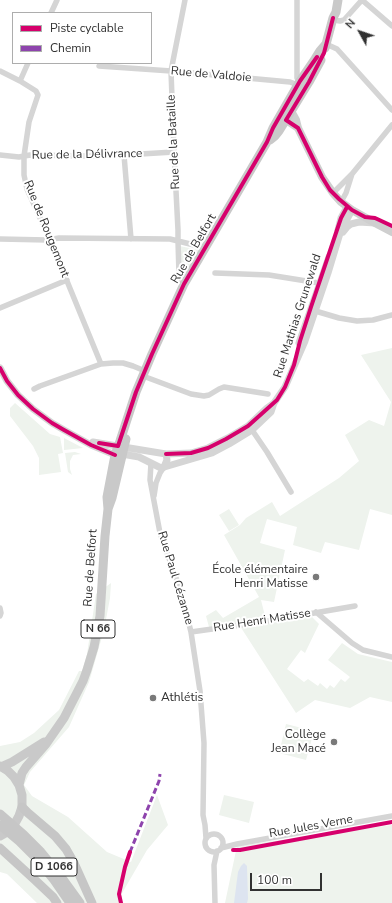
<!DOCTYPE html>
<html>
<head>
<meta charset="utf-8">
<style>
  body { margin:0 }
  #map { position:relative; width:392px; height:903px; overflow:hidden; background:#fff; font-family:"Nunito Sans",sans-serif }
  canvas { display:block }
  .legend { position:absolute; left:12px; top:12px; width:140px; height:52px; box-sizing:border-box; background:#fff; border:1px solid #adadad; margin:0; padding:5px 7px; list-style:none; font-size:12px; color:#313131 }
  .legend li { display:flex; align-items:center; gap:8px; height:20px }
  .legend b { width:20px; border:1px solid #adadad }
  .north { position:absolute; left:340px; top:12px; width:40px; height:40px; -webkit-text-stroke:3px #fff; paint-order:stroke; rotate:310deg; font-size:11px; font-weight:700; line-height:16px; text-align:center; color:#313131 }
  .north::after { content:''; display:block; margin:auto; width:14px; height:18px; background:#313131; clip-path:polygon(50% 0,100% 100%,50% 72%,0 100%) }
  .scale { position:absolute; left:250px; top:873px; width:72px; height:18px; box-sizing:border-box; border:2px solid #313131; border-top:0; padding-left:5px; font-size:12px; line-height:14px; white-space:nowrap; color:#313131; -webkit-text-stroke:3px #fff; paint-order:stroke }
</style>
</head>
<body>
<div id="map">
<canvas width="392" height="903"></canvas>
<ul class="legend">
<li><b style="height:5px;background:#d6006c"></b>Piste cyclable</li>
<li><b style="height:5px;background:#8e44ad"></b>Chemin</li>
</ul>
<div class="north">N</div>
<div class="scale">100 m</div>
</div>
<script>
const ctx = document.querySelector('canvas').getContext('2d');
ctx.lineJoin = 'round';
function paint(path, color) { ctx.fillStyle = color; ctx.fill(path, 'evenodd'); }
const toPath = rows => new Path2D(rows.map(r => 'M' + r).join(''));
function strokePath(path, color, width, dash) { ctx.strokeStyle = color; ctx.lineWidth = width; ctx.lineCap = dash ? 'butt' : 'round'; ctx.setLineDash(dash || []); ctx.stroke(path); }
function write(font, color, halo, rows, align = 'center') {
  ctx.font = font + ' "Nunito Sans",sans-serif'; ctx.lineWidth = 4; ctx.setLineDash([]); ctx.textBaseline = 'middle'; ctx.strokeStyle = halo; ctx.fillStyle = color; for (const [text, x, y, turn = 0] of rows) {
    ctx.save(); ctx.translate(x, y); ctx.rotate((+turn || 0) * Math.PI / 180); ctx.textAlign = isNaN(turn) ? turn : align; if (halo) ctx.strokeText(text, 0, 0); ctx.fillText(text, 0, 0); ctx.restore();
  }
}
paint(toPath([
  [179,246,200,250,185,275,183,276,181,272],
  [392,348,392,515,370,509,359,550,325,542,321,553,293,545,297,527,267,519,260,543,285,550,274,602,261,600,267,624,311,616,319,624,305,653,301,650,287,669,304,682,308,679,318,686,320,683,327,689,330,685,334,688,341,679,345,682,350,677,328,660,342,643,358,654,392,662,392,702,370,697,350,708,315,700,296,713,238,623,209,627,206,616,216,610,223,618,259,597,224,535,240,525,246,518,272,502,280,516,339,478,359,461,345,435,369,420,384,426,391,402,361,355],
  [15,403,50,434,60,437,63,453,58,454,61,472,39,475,39,458,33,446,10,416,10,408],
  [64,438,83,448,64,450],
  [75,452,81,454,73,455,70,461,70,469,72,475,68,472,65,453],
  [229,509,239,525,229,531,219,515],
  [111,583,110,598,104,630,89,682,69,727,30,772,24,785,32,796,68,817,107,852,131,862,157,795,168,825,147,850,121,895,123,903,37,903,7,874,0,872,0,746,20,742,34,733,59,710,79,671,82,671,87,654,96,594],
  [286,724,314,731,306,760,279,753],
  [224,795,254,802,249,823,219,815],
  [392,825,392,903,225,903,237,846]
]), '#eef3ed');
paint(toPath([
  [244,863,247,866,248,899,247,903,234,903,238,872,241,866]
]), '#dde4f0');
strokePath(toPath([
  [297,0,297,78,300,81],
  [362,0,392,26],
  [51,13,57,0],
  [333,20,340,21,344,20,362,0],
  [326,44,337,49,392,110],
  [99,66,171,71,290,82,298,85],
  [0,71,20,81,36,91,38,95,29,122,24,156,24,175,27,189,51,242,101,364],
  [20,81,28,63],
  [0,155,19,157,30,155,88,156,124,155,174,152],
  [124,155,131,239],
  [352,174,392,125],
  [333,193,352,174,346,193,341,202],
  [0,239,47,240,59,238,170,239,206,248],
  [215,273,269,275,319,283],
  [184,284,180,280,179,275,178,241,178,230,174,152,171,71,185,0],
  [0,308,67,280],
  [312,310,339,318,357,321,373,320,392,315],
  [143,376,191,394,204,396,209,395,219,389,224,387,268,394],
  [34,389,40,386,101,364,113,363,123,363,133,366,145,371],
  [252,430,267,452,291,492],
  [151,463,150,480,160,533,181,592,191,632,200,691,204,743,203,815,205,825,206,838],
  [154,496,156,483,160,473,164,467],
  [0,608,1,613,0,616],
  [316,612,352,643,363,650,392,657],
  [191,632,262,622,355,606],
  '205 843a9 9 0 1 1 18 0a9 9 0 1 1-18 0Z',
  [221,848,237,844,392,816],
  [215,903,214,865,217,851]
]), '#d5d5d5', 5.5);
strokePath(toPath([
  [338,230,341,218,347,207],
  [343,232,347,227,351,224,359,222,375,223],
  [299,343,329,257],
  [0,368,7,381,18,395,33,409,52,423,64,430,91,445,115,455,122,454,139,457,161,468,212,453,229,444,252,430,271,412,274,403,285,387,305,341,328,273,341,230,352,210],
  [93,442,166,454,167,460,164,467],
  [166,454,191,453,208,448,228,438,248,426,267,408,274,403]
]), '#d5d5d5', 7);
strokePath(toPath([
  [298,128,286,120,283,112,291,111,296,120,298,128,322,177,333,193,341,202,352,210,375,223,392,232]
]), '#cfcfcf', 8);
strokePath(toPath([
  [325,48,333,18,336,12,338,0],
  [270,140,275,136,279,131,309,82,321,60],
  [108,509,107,497,115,455,120,441,136,392,152,354,184,284,267,142,273,128,300,81,315,59,320,51,326,44],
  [0,766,8,771,14,777,19,785,22,795,22,807,19,816,14,825,7,832,0,836],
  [1,767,12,762,44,742],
  [19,785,22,773,26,767,46,744,64,718,83,681,87,670,94,647,100,616,105,536,108,509,112,498,126,439]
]), '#c9c9c9', 9);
strokePath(toPath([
  [22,807,28,813,55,836,66,849,74,863,92,903],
  [0,814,24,835,41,852,59,874,80,903],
  [0,825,19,841,36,858,54,880,70,903],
  [0,848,35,880,53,897,57,903]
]), '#c6c6c6', 9);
strokePath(toPath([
  [130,852,159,781,160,774]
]), '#8e44ad', 3, [6, 3]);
strokePath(toPath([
  [286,120,298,128,322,177,330,190,339,199,352,210,365,217,375,218,392,226],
  [286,120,309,82,324,53,333,18],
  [0,368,7,381,18,395,33,409,52,423,64,430,91,445,115,455],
  [99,443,118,446,136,392,152,354,184,284,267,142,273,128,300,81,317,57],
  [166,454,191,453,208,448,226,439,248,426,277,400,285,387,294,365,300,341,311,307,341,218,347,207],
  [233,850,240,850,392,822],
  [121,903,119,894,125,867,130,852]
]), '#d6006c', 4);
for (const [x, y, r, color] of [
  [316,577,4,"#797979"],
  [153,698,4,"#797979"],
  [334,742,4,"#797979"]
]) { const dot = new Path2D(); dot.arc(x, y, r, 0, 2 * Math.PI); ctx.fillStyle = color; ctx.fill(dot); strokePath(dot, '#fff', 1.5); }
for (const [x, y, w] of [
  [98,629,34],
  [54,867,46]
]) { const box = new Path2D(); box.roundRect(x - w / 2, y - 9, w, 18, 3); ctx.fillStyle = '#fff'; ctx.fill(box); strokePath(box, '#313131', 1); }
write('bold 11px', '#313131', null, [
  ["N 66",98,629],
  ["D 1066",54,867]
]);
write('12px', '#313131', '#fff', [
  ["Rue de Valdoie",211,75,5],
  ["Rue de la Bataille",174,142,-93],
  ["Rue de la Délivrance",87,155,-1],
  ["Rue de Rougemont",46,229,68],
  ["Rue de Belfort",194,249,-60],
  ["Rue Mathias Grunewald",298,316,-72],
  ["Rue de Belfort",91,568,-86],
  ["Rue Paul Cézanne",175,578,73],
  ["Rue Henri Matisse",262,621,-9],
  ["Rue Jules Verne",311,827,-10]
]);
write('12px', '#313131', '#fff', [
  ["École élémentaire",308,570],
  ["Henri Matisse",308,584],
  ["Athlétis",161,698,"left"],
  ["Collège",326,735],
  ["Jean Macé",326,749]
], 'right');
</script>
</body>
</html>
